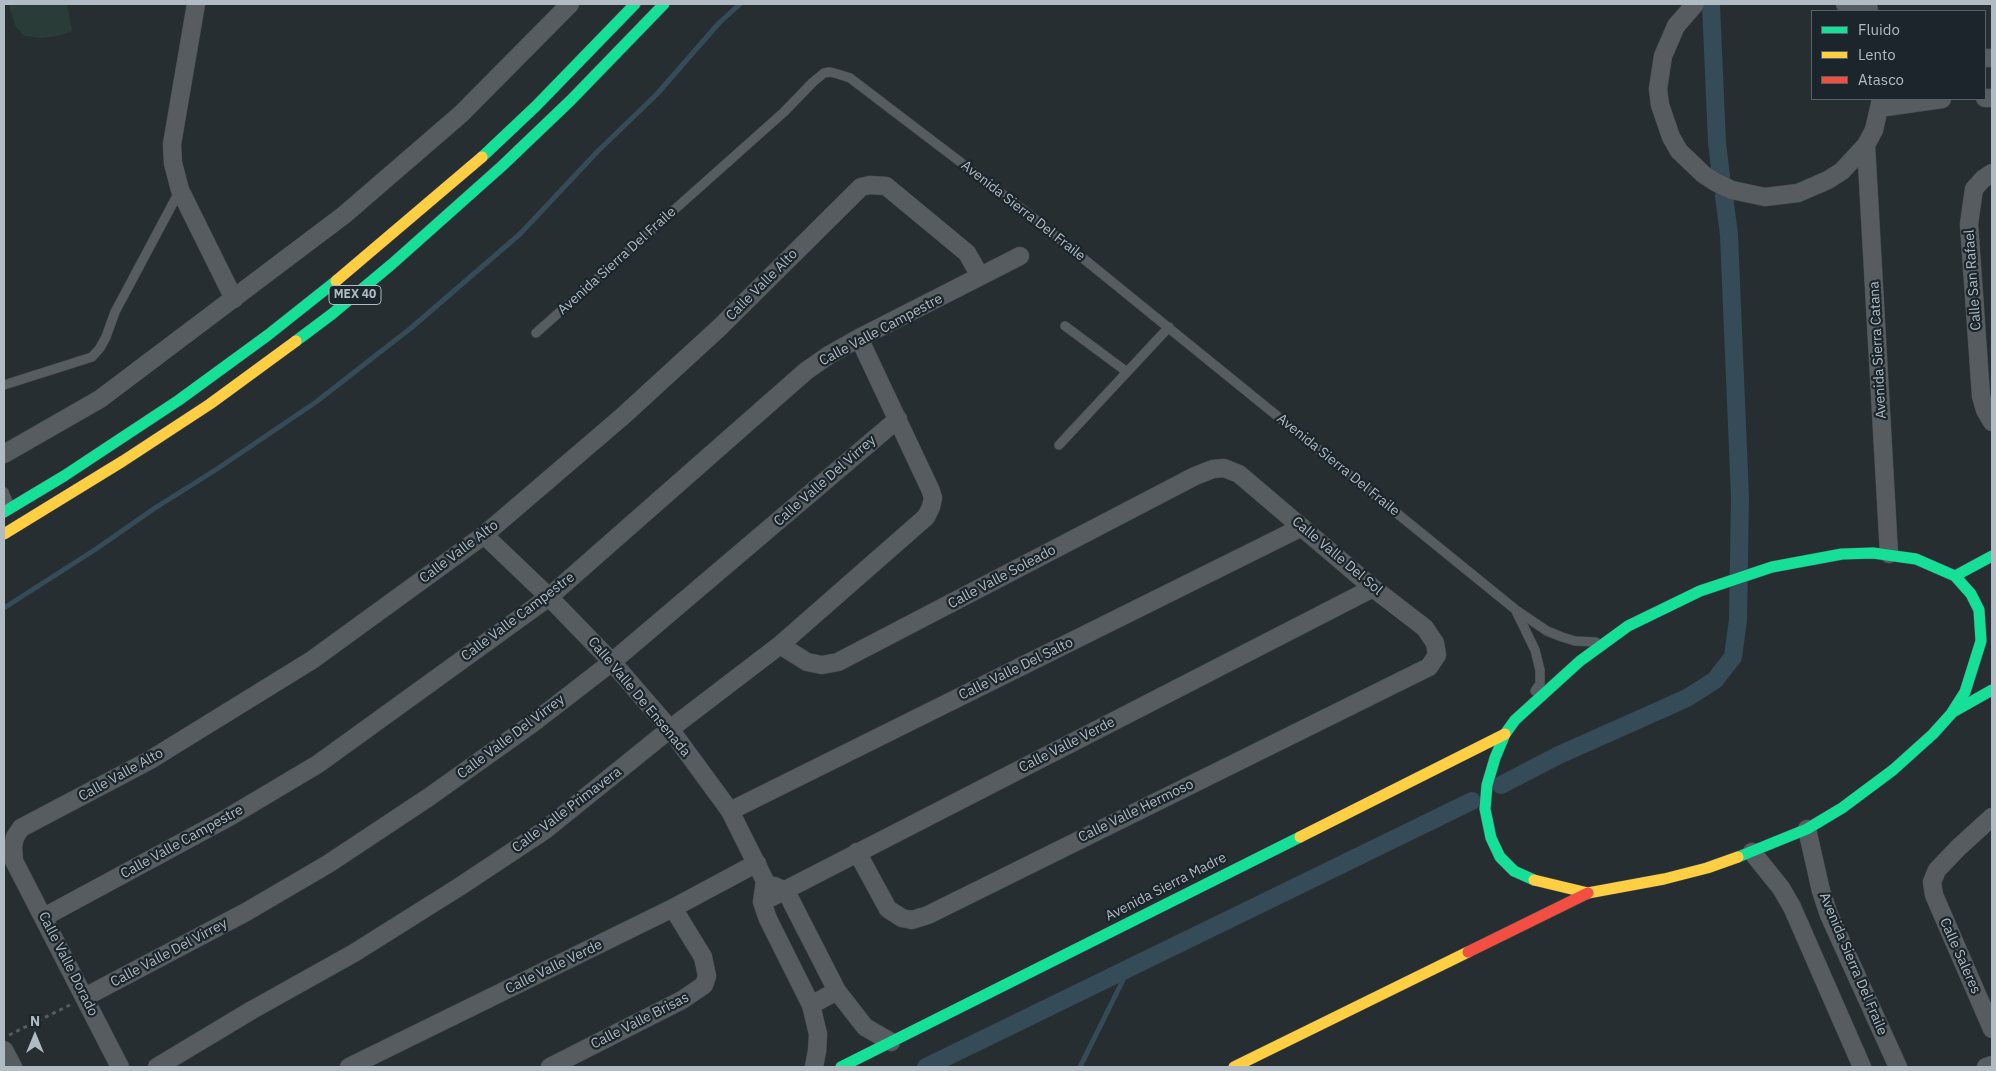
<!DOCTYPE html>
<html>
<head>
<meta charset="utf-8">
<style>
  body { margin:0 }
  #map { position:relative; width:1996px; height:1071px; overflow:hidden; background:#262e32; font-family:"IBM Plex Sans",sans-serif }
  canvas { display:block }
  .frame { position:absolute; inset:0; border:5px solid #b0bbc3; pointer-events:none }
  .legend { position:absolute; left:1811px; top:10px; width:175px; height:90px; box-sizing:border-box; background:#1b252b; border:1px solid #576168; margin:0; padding:6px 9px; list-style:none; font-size:15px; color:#b0bbc3 }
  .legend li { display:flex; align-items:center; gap:10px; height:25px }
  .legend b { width:25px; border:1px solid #576168 }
  .north { position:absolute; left:10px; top:1011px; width:50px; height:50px; -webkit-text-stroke:4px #1b252b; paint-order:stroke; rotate:0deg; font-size:14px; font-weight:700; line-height:20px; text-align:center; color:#b0bbc3 }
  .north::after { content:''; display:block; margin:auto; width:18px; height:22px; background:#b0bbc3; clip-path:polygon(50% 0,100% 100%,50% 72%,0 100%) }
</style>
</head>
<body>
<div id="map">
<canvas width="1996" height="1071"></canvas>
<div class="frame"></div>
<ul class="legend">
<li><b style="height:6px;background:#16e098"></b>Fluido</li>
<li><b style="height:6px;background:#ffcf43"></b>Lento</li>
<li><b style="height:6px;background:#f24e42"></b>Atasco</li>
</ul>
<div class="north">N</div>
</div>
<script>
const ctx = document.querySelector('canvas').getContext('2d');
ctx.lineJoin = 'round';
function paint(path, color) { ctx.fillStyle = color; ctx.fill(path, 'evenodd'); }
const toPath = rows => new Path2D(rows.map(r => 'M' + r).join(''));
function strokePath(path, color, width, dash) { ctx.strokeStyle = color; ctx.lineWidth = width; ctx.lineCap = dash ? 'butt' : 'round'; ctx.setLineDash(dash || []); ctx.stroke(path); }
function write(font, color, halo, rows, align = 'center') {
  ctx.font = font + ' "IBM Plex Sans",sans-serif'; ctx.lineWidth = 4.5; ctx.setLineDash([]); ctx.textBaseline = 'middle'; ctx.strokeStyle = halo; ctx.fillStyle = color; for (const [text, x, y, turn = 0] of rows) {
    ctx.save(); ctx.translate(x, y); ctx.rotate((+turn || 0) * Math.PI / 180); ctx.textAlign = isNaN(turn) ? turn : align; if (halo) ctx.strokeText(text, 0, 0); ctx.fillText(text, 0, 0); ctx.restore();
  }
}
paint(toPath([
  [8,4,67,4,72,31,58,36,41,38,25,36,16,27]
]), '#293c38');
strokePath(toPath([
  [4,608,96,549,155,508,217,469,316,402,411,328,520,234,597,152,657,94,719,23,740,4],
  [1080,1067,1129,968]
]), '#354b58', 5);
strokePath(toPath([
  [1711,4,1717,143,1721,176],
  [1501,785,1559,755,1687,698,1715,680,1733,657,1738,620,1740,497,1729,235,1724,196],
  [926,1067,1472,801]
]), '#354b58', 18);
const lane = toPath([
  [1065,326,1127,372],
  [536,333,784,112,813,82,824,73,830,72,838,74,850,78,1026,212,1516,610,1547,631,1562,637,1575,641,1596,642],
  [4,385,92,357,100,348,106,337,115,312,180,190],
  [1059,445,1169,327],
  [4,492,10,506],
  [1517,613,1535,650,1540,670,1540,684,1535,691]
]);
const street = toPath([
  [196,4,172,144,173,163,180,190,234,299],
  [1695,4,1676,26,1663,56,1658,89,1660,105,1671,137,1679,151,1703,174,1717,183,1732,190,1765,197,1798,193,1828,180,1842,171,1866,145,1874,130,1881,99],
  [1845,4,1852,11],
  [1868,4,1869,11],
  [1985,58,1992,58],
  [1985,98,1992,98],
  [1879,108,1942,99],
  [1866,145,1889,554],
  [1992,173,1983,179,1974,189,1969,224,1981,396,1985,410,1992,422],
  [4,454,100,399,344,215,461,114,570,4],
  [484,535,549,597,612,662,670,729,730,811,765,881,762,902,768,919,811,1005,818,1034,817,1051,814,1067],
  [780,645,807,662,822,665,838,662,1195,476,1213,469,1224,468,1239,474,1373,588,1425,628,1435,643,1437,655,1429,667,928,915,912,920,902,918,888,909,857,852],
  [730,811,1302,527],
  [1992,817,1958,848,1937,870,1932,882,1934,895,1992,1029],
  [1807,829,1821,891,1829,915,1898,1067],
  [1752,852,1781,888,1792,907,1862,1067],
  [774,886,783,890,790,899,837,991,865,1027,891,1042],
  [762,902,1373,588],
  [44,917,229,817,318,764,549,597,806,371,829,355,859,338,1020,256],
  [85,997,246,912,328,864,429,797,533,723,612,662,898,419],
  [811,1005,837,991],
  [4,1050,13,1067],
  [120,1067,14,861,13,847,15,837,21,828,150,760,312,660,484,535,623,416,719,328,861,187,870,185,886,186,967,253,980,276],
  [157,1067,252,1010,354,953,459,887,545,830,670,729,780,645,926,517,931,507,933,498,931,491,859,338],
  [349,1067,673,908,757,863],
  [550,1067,682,1000,704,985,707,976,703,957,673,908],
  [1986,1067,1992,1065]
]);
const fast = toPath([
  [482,157,536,106,635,4],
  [296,341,332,314,392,264,502,166,571,100,664,4],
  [4,512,64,476,179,400,268,335,336,281],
  [1955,576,1992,556],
  [1953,712,1992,690],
  [1738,857,1807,829,1842,808,1893,770,1933,734,1951,714,1965,692,1981,641,1979,610,1971,594,1955,576,1916,559,1873,553],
  [1534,880,1514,871,1500,857,1491,838,1485,809,1487,785,1495,758,1505,734,1515,720,1580,661,1628,626,1700,591,1772,567,1842,554,1873,553],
  [841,1067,1300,837]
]);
const slow = toPath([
  [336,281,482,157],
  [4,534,123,461,210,404,296,341],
  [1300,837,1505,734],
  [1534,880,1588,893,1664,879,1707,868,1738,857],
  [1234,1067,1468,952]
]);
const jam = toPath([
  [1468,952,1588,893]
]);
strokePath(lane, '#44494c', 10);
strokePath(street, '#44494c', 19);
strokePath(fast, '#44494c', 12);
strokePath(slow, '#44494c', 12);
strokePath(jam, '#44494c', 12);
strokePath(toPath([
  [9,1035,70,1005]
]), '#565b5e', 3, [4, 4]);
strokePath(lane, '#565c60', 9);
strokePath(street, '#565c60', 18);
strokePath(fast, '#16e098', 11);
strokePath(slow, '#ffcf43', 11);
strokePath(jam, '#f24e42', 11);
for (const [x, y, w] of [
  [355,295,52]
]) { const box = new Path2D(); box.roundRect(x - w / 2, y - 9.5, w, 19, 4); ctx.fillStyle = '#1b252b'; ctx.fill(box); strokePath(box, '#b0bbc3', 1); }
write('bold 12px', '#b0bbc3', null, [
  ["MEX 40",355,295]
]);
write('14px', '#b0bbc3', '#1b252b', [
  ["Avenida Sierra Del Fraile",1023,211,38],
  ["Avenida Sierra Del Fraile",617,261,-42],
  ["Calle San Rafael",1973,280,-94],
  ["Calle Valle Alto",762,285,-45],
  ["Calle Valle Campestre",881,330,-28],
  ["Avenida Sierra Catana",1878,350,-93],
  ["Avenida Sierra Del Fraile",1338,465,39],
  ["Calle Valle Del Virrey",825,481,-41],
  ["Calle Valle Alto",459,552,-37],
  ["Calle Valle Del Sol",1337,556,40],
  ["Calle Valle Soleado",1002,577,-28],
  ["Calle Valle Campestre",518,617,-37],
  ["Calle Valle Del Salto",1016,669,-26],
  ["Calle Valle De Ensenada",639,697,50],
  ["Calle Valle Del Virrey",511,737,-37],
  ["Calle Valle Verde",1067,745,-27],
  ["Calle Valle Alto",121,775,-29],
  ["Calle Valle Primavera",567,810,-37],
  ["Calle Valle Hermoso",1136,811,-26],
  ["Calle Valle Campestre",182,842,-29],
  ["Avenida Sierra Madre",1166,887,-27],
  ["Calle Valle Del Virrey",169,953,-28],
  ["Calle Saleres",1960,956,66],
  ["Calle Valle Dorado",68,964,63],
  ["Avenida Sierra Del Fraile",1853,964,67],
  ["Calle Valle Verde",554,967,-26],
  ["Calle Valle Brisas",640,1021,-27]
]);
</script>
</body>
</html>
